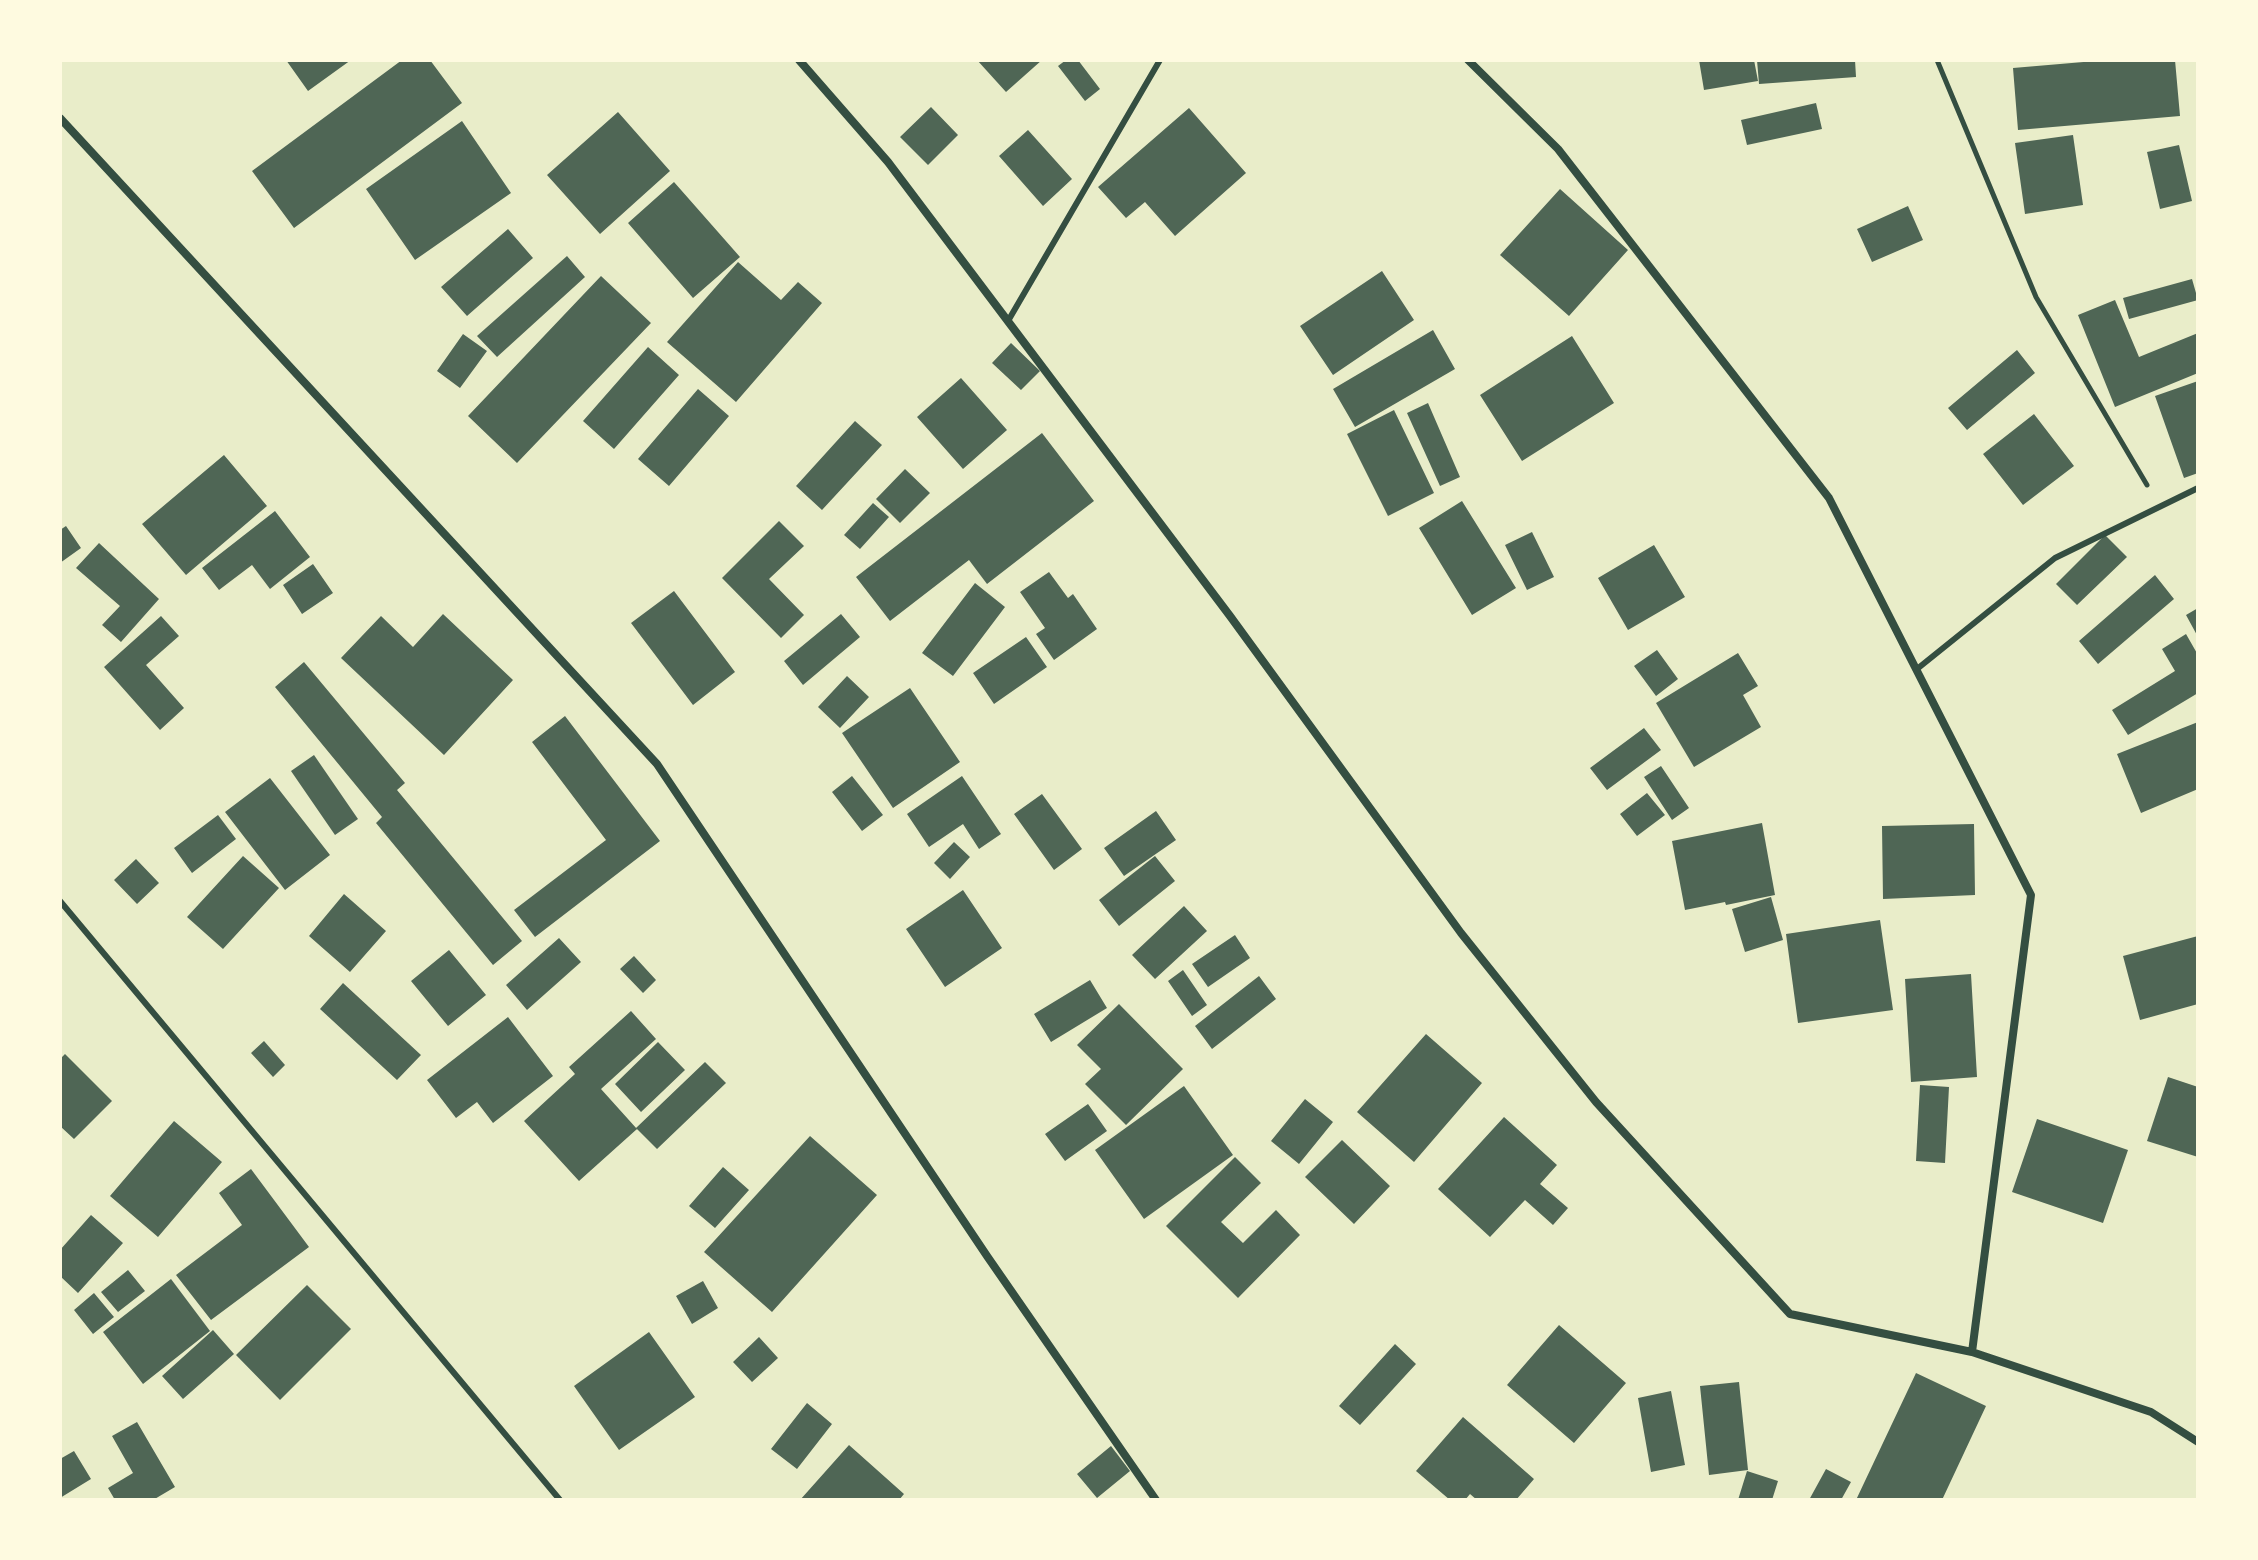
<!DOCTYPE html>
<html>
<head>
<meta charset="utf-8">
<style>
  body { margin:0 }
  #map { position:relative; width:2258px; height:1560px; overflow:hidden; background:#e9edc9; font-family:Ubuntu,sans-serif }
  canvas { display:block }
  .frame { position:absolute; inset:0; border:62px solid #fefae0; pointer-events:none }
</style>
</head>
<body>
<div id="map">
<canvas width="2258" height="1560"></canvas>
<div class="frame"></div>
</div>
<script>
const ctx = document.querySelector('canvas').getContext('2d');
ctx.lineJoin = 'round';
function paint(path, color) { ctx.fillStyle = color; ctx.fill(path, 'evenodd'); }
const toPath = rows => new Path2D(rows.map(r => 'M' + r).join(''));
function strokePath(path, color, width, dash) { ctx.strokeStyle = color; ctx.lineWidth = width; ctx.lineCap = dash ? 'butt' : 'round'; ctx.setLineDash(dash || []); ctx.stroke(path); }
paint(toPath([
  [286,60,351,60,308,91],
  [402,60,430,60,462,103,294,228,252,171],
  [977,60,1042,60,1006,92],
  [1066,60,1078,60,1100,89,1085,101,1058,66],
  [1699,60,1754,60,1758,81,1704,90],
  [1757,60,1855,60,1856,77,1759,84],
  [2107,60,2175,60,2180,116,2018,130,2013,68],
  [1816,103,1822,129,1747,145,1741,120],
  [931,107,958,135,928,165,900,137],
  [1189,108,1246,173,1175,236,1145,202,1126,218,1098,187],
  [618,112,670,171,600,234,547,175],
  [462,121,511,193,415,260,366,189],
  [1028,130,1072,179,1043,206,999,156],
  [2073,135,2083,205,2025,214,2015,143],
  [2179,145,2192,201,2160,209,2147,152],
  [674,182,740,257,693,298,628,223],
  [1560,189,1628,250,1569,316,1500,255],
  [1908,206,1923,240,1872,262,1857,229],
  [508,229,533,258,467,316,441,287],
  [567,256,585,277,497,357,477,336],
  [738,262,781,300,798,282,822,303,736,402,667,342],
  [1382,271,1414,320,1333,375,1300,326],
  [601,276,651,323,517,463,468,416],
  [2192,279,2198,300,2129,319,2123,298],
  [2115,300,2139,357,2198,333,2198,373,2115,407,2078,315],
  [1433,330,1455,369,1355,427,1333,389],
  [463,334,487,351,460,388,437,371],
  [1572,336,1614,403,1522,461,1480,395],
  [1011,343,1040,371,1021,390,992,363],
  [648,347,679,375,614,449,583,421],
  [2017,350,2035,373,1967,430,1948,408],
  [961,378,1007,430,963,469,917,417],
  [2198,381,2198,473,2184,478,2155,396],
  [698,389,729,416,669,486,638,459],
  [1428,403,1460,477,1440,486,1407,413],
  [1394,410,1434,493,1388,516,1347,434],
  [2034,414,2074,466,2023,505,1983,454],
  [855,421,882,445,822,510,796,486],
  [1042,433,1094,501,987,584,969,560,890,621,856,577],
  [224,455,267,506,186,575,142,524],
  [905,469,930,493,900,523,876,499],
  [1462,501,1516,588,1472,615,1419,528],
  [873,503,889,517,860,549,844,535],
  [275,511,310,557,270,589,252,565,219,590,202,568],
  [779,521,804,546,769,579,804,615,781,638,722,578],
  [66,526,81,548,60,563,60,530],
  [1532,532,1554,577,1527,590,1505,545],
  [2105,535,2127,557,2077,605,2056,584],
  [99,543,159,599,121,642,102,625,120,606,76,568],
  [1654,545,1685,597,1628,630,1598,578],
  [313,564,333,593,302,614,283,585],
  [1049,572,1068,598,1073,594,1097,629,1054,660,1036,634,1045,628,1020,592],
  [2155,575,2174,599,2098,664,2079,641],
  [975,583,1005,607,953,676,922,653],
  [674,591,735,672,693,705,631,623],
  [2198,608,2198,637,2186,615],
  [443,614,513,680,444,755,341,658,381,616,413,647],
  [841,614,860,637,803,685,784,661],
  [161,616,179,636,146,665,184,708,160,730,104,667],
  [2186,634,2198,655,2198,693,2128,735,2112,710,2175,671,2162,649],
  [1026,637,1047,667,994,704,973,673],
  [1657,650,1678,679,1656,696,1634,666],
  [1738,653,1758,686,1743,695,1761,727,1694,767,1656,703],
  [304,662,405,783,397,790,522,941,493,965,376,823,382,817,275,687],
  [847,676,869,697,840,728,818,707],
  [910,688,960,762,893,808,842,733],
  [565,716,660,841,535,937,514,910,606,840,532,742],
  [2198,722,2198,789,2141,813,2117,754],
  [1644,728,1661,750,1607,790,1590,768],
  [314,755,358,819,335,835,291,771],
  [1661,766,1689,808,1672,820,1644,777],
  [852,776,883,815,862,831,832,792],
  [962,776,1001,834,979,849,963,824,929,847,907,814],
  [270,778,330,855,285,890,225,812],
  [1647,793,1665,815,1637,836,1620,814],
  [1042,794,1082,849,1054,870,1014,814],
  [1156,811,1176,840,1124,876,1104,848],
  [218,815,236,839,192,873,174,848],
  [1762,823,1775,895,1726,905,1725,902,1685,910,1672,841],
  [1974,824,1975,895,1883,899,1882,826],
  [954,842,970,857,950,879,934,863],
  [243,856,279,888,223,949,187,917],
  [1155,856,1175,881,1119,926,1099,900],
  [136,859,159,883,137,904,114,880],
  [963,890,1002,948,945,987,906,929],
  [344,894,386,931,350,972,309,936],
  [1771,897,1783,940,1745,952,1732,909],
  [1184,906,1207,931,1155,979,1132,955],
  [1880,920,1893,1010,1798,1023,1786,934],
  [1235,935,1250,958,1208,987,1192,964],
  [2198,936,2198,1004,2140,1020,2123,956],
  [559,938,581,962,527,1010,506,985],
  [449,950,486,995,448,1026,411,981],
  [634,956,656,980,643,993,620,969],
  [1183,970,1207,1005,1192,1016,1168,981],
  [1971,974,1977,1077,1911,1082,1905,979],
  [1259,976,1276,999,1212,1049,1195,1026],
  [1090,980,1107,1008,1051,1042,1034,1014],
  [343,983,421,1055,397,1080,320,1009],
  [1119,1004,1183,1069,1126,1125,1085,1084,1101,1069,1077,1045],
  [631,1011,656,1039,601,1089,637,1129,579,1181,524,1121,575,1074,569,1067],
  [508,1017,553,1076,493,1123,477,1102,456,1118,427,1080],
  [1426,1034,1482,1083,1414,1162,1357,1112],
  [264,1041,285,1065,273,1077,251,1053],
  [658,1042,685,1070,641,1112,615,1084],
  [65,1054,112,1101,74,1139,60,1126,60,1059],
  [705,1062,726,1083,657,1149,636,1128],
  [2168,1077,2198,1087,2198,1157,2147,1141],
  [1920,1085,1949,1087,1945,1163,1916,1161],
  [1184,1086,1233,1155,1144,1219,1095,1150],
  [1305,1099,1333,1122,1299,1164,1271,1141],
  [1088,1104,1107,1131,1065,1161,1045,1134],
  [1504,1117,1557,1165,1540,1184,1568,1208,1553,1225,1525,1200,1490,1237,1438,1189],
  [2037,1119,2128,1150,2103,1223,2012,1192],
  [174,1121,222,1162,158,1237,110,1196],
  [810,1136,877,1195,772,1312,704,1252],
  [1342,1140,1390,1186,1354,1224,1305,1177],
  [1235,1157,1261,1183,1221,1222,1243,1243,1276,1210,1300,1235,1238,1298,1166,1226],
  [723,1167,749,1190,715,1228,689,1206],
  [251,1169,309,1247,211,1320,176,1275,242,1225,219,1193],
  [91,1215,123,1243,78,1293,60,1276,60,1250],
  [128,1270,145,1291,118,1312,101,1292],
  [171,1279,210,1331,143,1384,103,1332],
  [703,1281,718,1308,692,1324,676,1296],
  [307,1285,351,1329,280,1400,236,1355],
  [94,1293,114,1317,93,1334,74,1310],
  [1559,1325,1626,1383,1574,1443,1507,1385],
  [213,1330,234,1354,183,1399,162,1376],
  [649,1332,695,1397,619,1450,574,1386],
  [759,1337,778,1358,752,1382,733,1362],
  [1395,1344,1416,1364,1360,1425,1339,1406],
  [1916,1373,1986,1406,1942,1500,1856,1500],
  [1739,1382,1748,1470,1709,1475,1700,1386],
  [1671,1391,1685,1465,1651,1472,1638,1398],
  [807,1403,832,1424,797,1469,771,1449],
  [1463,1417,1534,1479,1516,1500,1477,1500,1470,1494,1465,1500,1450,1500,1416,1471],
  [137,1422,175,1487,153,1500,115,1500,108,1488,133,1473,112,1436],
  [849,1445,904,1494,899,1500,800,1500],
  [1111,1446,1130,1471,1097,1498,1077,1474],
  [74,1451,91,1479,60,1498,60,1459],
  [1826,1469,1851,1482,1841,1500,1809,1500],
  [1747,1471,1778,1481,1772,1500,1738,1500]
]), '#4f6655');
strokePath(toPath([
  [1937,60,2036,297,2147,485]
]), '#344e41', 5);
strokePath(toPath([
  [1008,321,1160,60],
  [1917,669,2055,558,2198,488],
  [60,901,560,1500]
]), '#344e41', 6);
strokePath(toPath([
  [799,60,888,162,1230,616,1461,933,1596,1102,1790,1314,1972,1352,2151,1412,2198,1442],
  [1468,60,1558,149,1829,498,2031,895,1972,1352],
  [60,118,657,764,987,1256,1156,1500]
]), '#344e41', 8);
</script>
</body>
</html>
